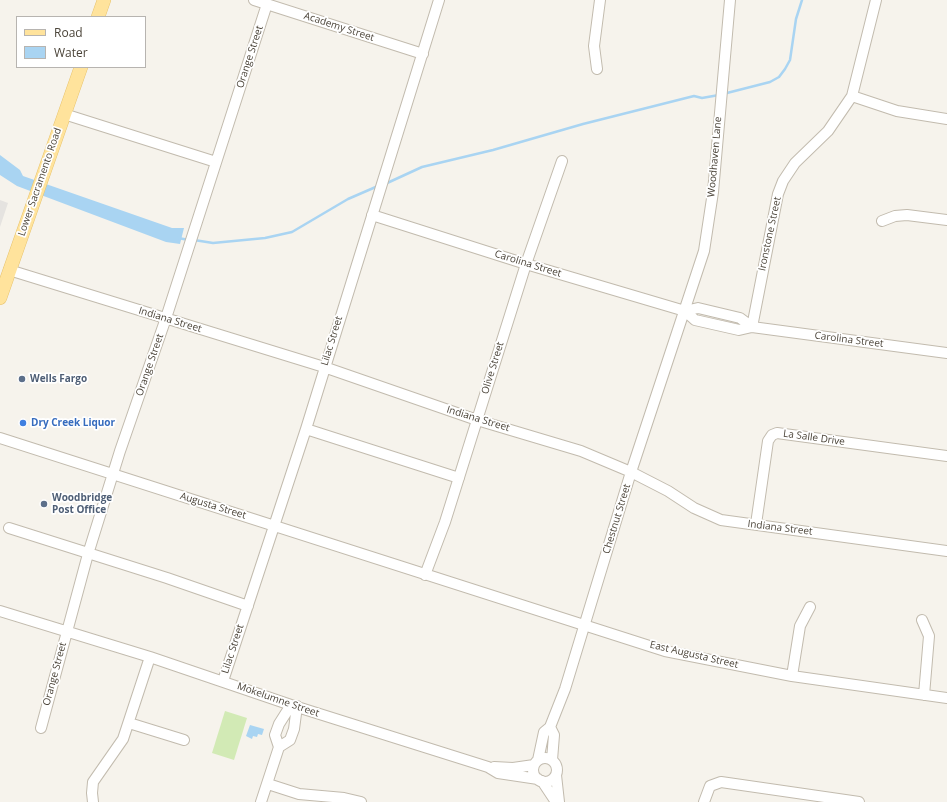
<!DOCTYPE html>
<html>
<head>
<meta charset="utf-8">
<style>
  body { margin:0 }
  #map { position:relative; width:947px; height:802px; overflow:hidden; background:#f6f3ec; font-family:"Open Sans",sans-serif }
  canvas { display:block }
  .legend { position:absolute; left:16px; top:16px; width:130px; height:52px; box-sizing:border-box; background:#fff; border:1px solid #b7b4b0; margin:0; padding:5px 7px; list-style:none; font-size:12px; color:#4b4439 }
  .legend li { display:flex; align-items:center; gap:8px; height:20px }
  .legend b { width:20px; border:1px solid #b7b4b0 }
</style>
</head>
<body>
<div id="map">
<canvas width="947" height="802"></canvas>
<ul class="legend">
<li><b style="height:5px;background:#ffe39c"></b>Road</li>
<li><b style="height:11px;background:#a9d4f2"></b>Water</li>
</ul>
</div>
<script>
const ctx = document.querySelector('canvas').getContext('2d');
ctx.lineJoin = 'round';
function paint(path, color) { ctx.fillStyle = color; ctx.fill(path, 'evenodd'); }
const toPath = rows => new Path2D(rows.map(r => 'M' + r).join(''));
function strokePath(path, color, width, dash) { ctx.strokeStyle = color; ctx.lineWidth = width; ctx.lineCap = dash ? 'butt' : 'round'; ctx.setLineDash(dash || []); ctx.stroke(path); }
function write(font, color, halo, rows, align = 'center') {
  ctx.font = font + ' "Open Sans",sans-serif'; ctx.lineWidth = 3.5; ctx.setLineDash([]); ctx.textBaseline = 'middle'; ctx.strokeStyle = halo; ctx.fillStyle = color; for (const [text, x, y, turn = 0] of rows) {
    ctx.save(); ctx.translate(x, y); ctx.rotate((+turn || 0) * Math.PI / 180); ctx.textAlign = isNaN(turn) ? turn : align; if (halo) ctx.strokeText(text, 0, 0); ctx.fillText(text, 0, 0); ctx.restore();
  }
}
paint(toPath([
  [225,711,247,718,234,760,212,753]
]), '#d2eab5');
paint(toPath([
  [0,200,8,203,0,227]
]), '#e5e3e0');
paint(toPath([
  [0,155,20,170,23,176,172,228,184,228,180,244,166,242,17,186,0,175],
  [250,725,264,729,262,735,258,734,257,737,253,736,252,739,246,736]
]), '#a9d4f2');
strokePath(toPath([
  [723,94,770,82,779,77,785,69,790,60,796,19,802,0],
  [385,184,422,167,493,150,583,124,694,96,702,98,719,95],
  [178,238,189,240],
  [194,240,213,243,265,238,292,232,348,199,378,186]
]), '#a9d4f2', 2.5);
const minor = toPath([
  [254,0,423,54],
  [597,69,594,46,600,0],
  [852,96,897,111,947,119],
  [64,114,216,162],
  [372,215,526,264,685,311,695,320,739,330,752,327,947,353],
  [882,221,895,216,907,215,947,220],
  [9,270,324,367,477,420,581,451,631,472,668,491,694,508,721,520,947,551],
  [685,311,698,308,740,318,752,327],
  [752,327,778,194,783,181,795,163,828,131,852,96,876,0],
  [306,429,459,478],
  [0,438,665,651,792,676,947,698],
  [756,524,768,441,772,435,777,433,947,456],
  [9,528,167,578,248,606],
  [425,575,445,522,526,264,562,161],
  [0,611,150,657,291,705,488,767,498,773,538,779],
  [922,620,929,636,924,695],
  [792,676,800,626,810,607],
  [223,681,306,429,439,0],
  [129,723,184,740],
  [550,727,554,735,552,760],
  [41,728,88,554,120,451,166,318,267,4],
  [279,747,290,740,294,729,297,706],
  '533 770a12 12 0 1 1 24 0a12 12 0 1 1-24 0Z',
  [538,760,544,732,550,727,565,689,631,472,704,251,713,192,730,0],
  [494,767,513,768,534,765],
  [556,775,559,802],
  [542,781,556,802],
  [268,784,299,794,344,798,361,802],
  [93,802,92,793,93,782,123,739,150,657],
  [261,802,279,747,275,735,279,724,291,705],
  [704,802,710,786,721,782,859,802]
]);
const major = toPath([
  [98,17,104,0],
  [0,298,81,67]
]);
strokePath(minor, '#c2bbae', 12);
strokePath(major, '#e6c16a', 14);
strokePath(minor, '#fff', 10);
strokePath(major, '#ffe39c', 13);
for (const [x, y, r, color] of [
  [22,379,4,"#5c6f8a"],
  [23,423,4,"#3f7fe0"],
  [44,504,4,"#5c6f8a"]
]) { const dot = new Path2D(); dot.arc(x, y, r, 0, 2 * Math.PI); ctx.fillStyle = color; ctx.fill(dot); strokePath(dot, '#fff', 1.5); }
write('10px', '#4b4439', '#fff', [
  ["Academy Street",339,27,18],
  ["Orange Street",250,57,-72],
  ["Woodhaven Lane",715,157,-85],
  ["Lower Sacramento Road",40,182,-71],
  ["Ironstone Street",770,234,-78],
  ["Carolina Street",528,264,17],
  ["Indiana Street",170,320,17],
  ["Carolina Street",849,340,7],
  ["Lilac Street",332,341,-73],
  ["Orange Street",150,365,-71],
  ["Olive Street",493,368,-73],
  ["Indiana Street",478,419,17],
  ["La Salle Drive",814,438,8],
  ["Augusta Street",213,506,17],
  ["Chestnut Street",617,519,-73],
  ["Indiana Street",780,528,7],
  ["Lilac Street",233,649,-72],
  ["East Augusta Street",694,655,13],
  ["Orange Street",55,674,-75],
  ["Mokelumne Street",278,700,19]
]);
write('bold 10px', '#4e5e75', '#fff', [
  ["Wells Fargo",30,379],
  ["Woodbridge",52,498],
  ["Post Office",52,510]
], 'left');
write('bold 10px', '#366cbe', '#fff', [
  ["Dry Creek Liquor",31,423]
], 'left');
</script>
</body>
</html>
